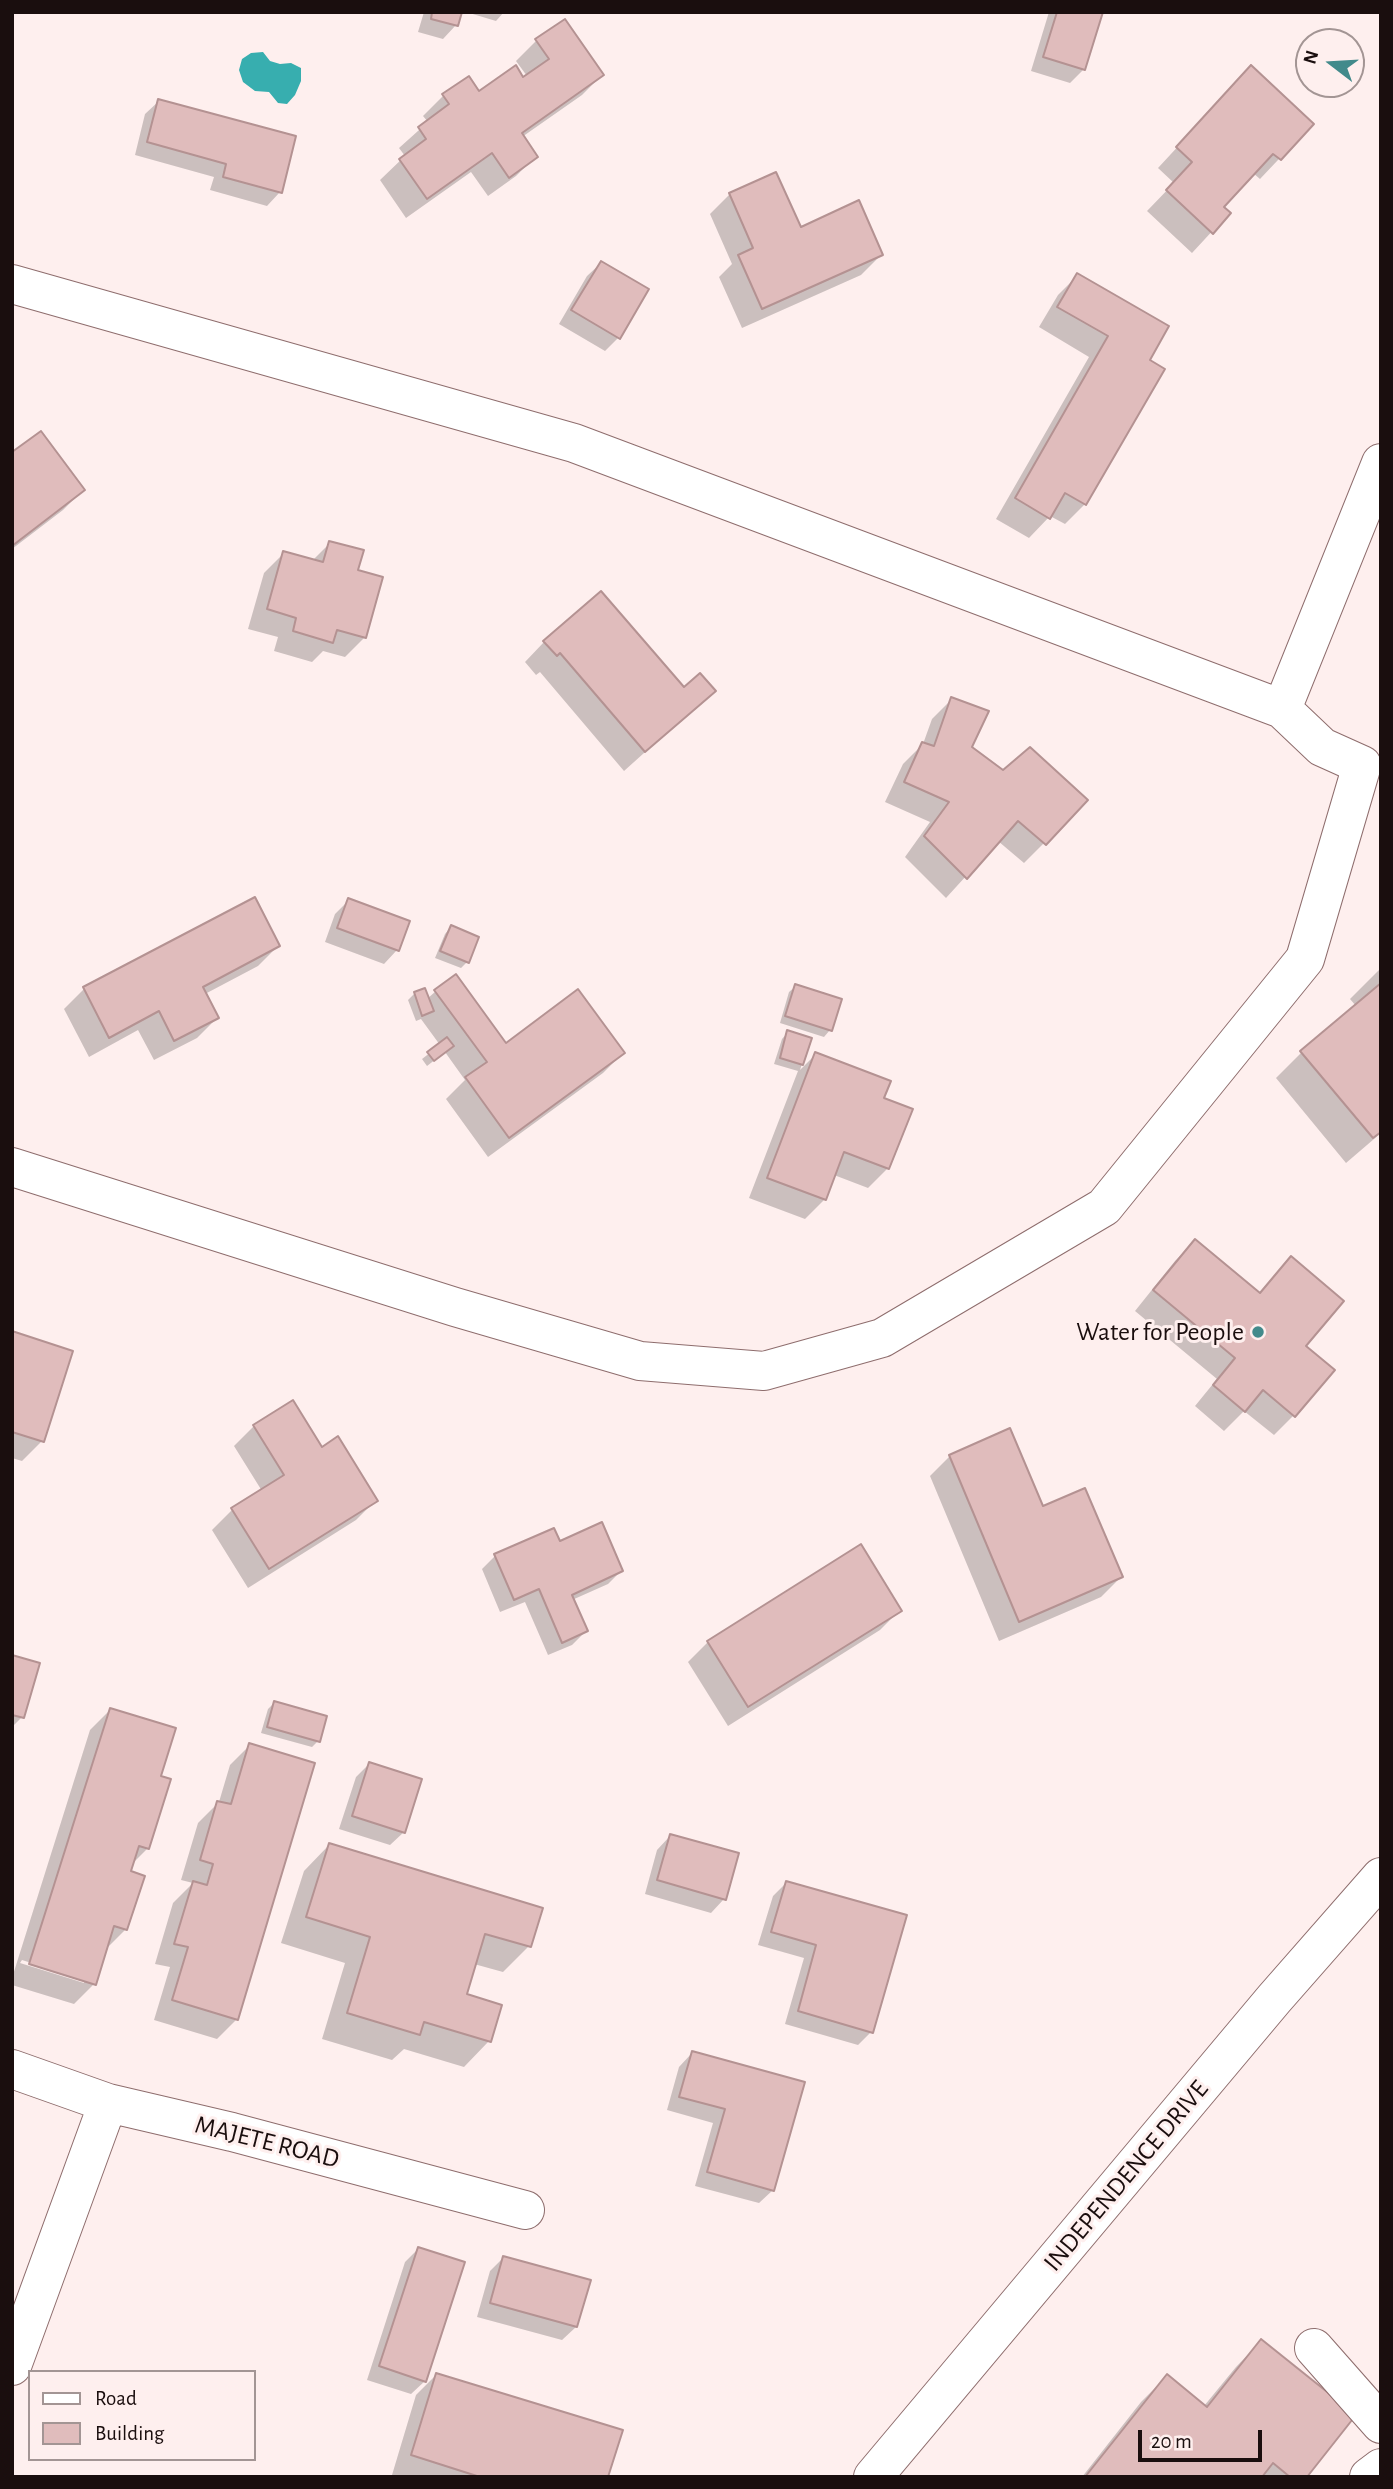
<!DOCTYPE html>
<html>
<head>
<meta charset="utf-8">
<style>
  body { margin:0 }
  #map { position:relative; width:1393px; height:2489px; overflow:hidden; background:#feefee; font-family:"Alegreya Sans",sans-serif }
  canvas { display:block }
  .frame { position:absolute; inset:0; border:14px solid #1a0e0e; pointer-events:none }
  .legend { position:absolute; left:28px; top:2370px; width:228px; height:91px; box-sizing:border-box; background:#feefee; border:2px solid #a39594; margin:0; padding:9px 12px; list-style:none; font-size:21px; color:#1a0e0e }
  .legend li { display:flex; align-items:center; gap:14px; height:35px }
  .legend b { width:35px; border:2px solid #a39594 }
  .north { position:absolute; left:1295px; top:28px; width:70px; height:70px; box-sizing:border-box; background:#feefee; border:2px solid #a39594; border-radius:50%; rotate:287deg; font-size:19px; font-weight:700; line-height:28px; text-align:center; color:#1a0e0e }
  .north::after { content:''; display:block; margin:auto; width:24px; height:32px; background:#428a8b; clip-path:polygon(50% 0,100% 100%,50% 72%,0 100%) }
  .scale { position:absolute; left:1138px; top:2430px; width:124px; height:32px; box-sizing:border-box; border:4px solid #1a0e0e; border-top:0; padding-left:9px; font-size:21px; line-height:24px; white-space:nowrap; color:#1a0e0e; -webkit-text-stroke:5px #feefee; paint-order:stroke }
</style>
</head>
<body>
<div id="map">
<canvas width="1393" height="2489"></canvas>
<div class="frame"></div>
<ul class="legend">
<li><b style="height:9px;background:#fff"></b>Road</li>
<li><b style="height:19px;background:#e0bcbc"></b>Building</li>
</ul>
<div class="north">N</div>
<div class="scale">20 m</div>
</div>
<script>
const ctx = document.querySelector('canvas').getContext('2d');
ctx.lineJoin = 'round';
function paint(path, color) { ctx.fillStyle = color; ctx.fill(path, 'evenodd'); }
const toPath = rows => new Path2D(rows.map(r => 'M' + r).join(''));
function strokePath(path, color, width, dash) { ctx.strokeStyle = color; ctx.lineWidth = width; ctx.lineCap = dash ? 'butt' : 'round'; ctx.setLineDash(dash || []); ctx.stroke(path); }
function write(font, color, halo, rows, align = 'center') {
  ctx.font = font + ' "Alegreya Sans",sans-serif'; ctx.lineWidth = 6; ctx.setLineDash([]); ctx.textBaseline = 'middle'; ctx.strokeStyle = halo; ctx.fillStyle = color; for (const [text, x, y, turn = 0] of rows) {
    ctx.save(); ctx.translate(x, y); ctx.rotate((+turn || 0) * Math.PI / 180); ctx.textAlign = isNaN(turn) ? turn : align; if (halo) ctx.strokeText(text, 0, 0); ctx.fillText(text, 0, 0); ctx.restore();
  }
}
paint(toPath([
  [263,52,270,61,280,64,291,63,301,68,301,81,295,95,287,104,278,103,269,92,255,91,243,82,239,70,242,59,251,53]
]), '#37aeaf');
paint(toPath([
  [424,12,460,12,456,25,443,39,418,32],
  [466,12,504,12,496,21],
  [1049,12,1101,12,1084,69,1070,83,1031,71],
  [536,41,602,75,582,95,522,137,536,156,516,176,488,196,471,172,406,218,380,180,405,156,399,148,428,122,423,116,443,96,468,79,479,94,527,76,516,61],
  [1232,88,1312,124,1260,179,1253,173,1222,207,1229,213,1192,253,1147,211,1174,183,1158,168],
  [159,101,280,192,267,206,210,190,214,177,135,155,145,114],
  [730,194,800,229,881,255,861,275,742,328,719,277,732,264,710,214],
  [601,263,618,338,605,351,559,324,587,276],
  [1078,275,1148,360,1085,504,1065,524,1050,516,1029,538,996,519,1089,357,1039,327,1058,295],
  [12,455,83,490,63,510,12,549],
  [330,543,356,571,365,637,345,657,323,651,312,662,274,651,278,637,248,629,264,573,284,553,312,561],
  [544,642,684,690,713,691,624,771,540,672,536,675,525,662],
  [952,699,970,747,1003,772,1044,843,1024,863,998,841,946,898,905,857,930,822,885,802,903,764,923,744,932,719],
  [254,900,278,946,258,966,205,994,217,1018,197,1038,154,1060,138,1030,89,1057,64,1009,84,989],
  [349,900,397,950,384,964,325,942,335,914],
  [451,927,467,962,461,968,435,958,445,934],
  [1381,968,1381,1133,1346,1163,1276,1078,1301,1053,1356,1006,1350,999],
  [796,986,830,1030,824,1037,780,1023,789,992],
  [436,991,506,1046,623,1053,603,1073,488,1157,446,1099,465,1080,445,1052,427,1066,422,1059,440,1045,421,1019,416,1021,408,1000,415,993,427,999],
  [788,1032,810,1039,800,1070,816,1054,882,1099,888,1168,868,1188,834,1175,825,1199,805,1219,749,1198,798,1071,774,1064,782,1039],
  [1195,1241,1258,1294,1291,1258,1304,1347,1294,1415,1274,1435,1244,1411,1224,1431,1195,1406,1217,1379,1135,1311,1175,1261],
  [12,1333,42,1441,22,1461,12,1458],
  [254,1426,322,1449,376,1500,356,1520,248,1588,212,1530,232,1510,262,1491,234,1446],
  [950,1456,1042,1508,1121,1577,1101,1597,999,1641,930,1476],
  [559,1544,621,1571,608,1584,572,1600,586,1631,572,1645,548,1655,525,1602,500,1612,482,1569,495,1556],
  [900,1610,880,1630,728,1726,688,1662,708,1642],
  [12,1656,22,1717,12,1727],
  [274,1703,318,1741,312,1747,261,1733,268,1709],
  [110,1710,159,1777,148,1848,131,1865,126,1929,106,1949,94,1984,74,2004,12,1985,12,1978,90,1730],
  [22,1960,84,1980,84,1983,20,1963],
  [250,1745,237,2019,217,2039,154,2020,170,1967,155,1964,173,1903,193,1883,181,1880,198,1823,219,1802,230,1765],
  [369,1764,404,1832,390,1845,339,1829,356,1777],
  [670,1836,724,1899,711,1913,645,1894,657,1850],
  [329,1845,529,1946,503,1972,474,1964,465,1995,489,2041,464,2067,404,2049,392,2060,322,2039,345,1963,281,1943,304,1871],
  [786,1883,871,2032,858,2045,785,2024,804,1958,758,1945,773,1896],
  [692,2053,773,2190,759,2203,695,2186,713,2123,667,2110,679,2067],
  [418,2249,425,2381,411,2394,367,2380,405,2262],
  [503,2258,576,2327,562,2340,477,2317,490,2271],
  [1261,2341,1304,2477,1082,2477,1141,2402,1167,2376,1204,2406,1236,2367],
  [436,2375,606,2477,398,2477,392,2475,416,2395]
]), '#0003');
const building = toPath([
  [432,12,462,12,458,26,431,19,432,12],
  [1057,12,1103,12,1085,70,1043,57,1057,12],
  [565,19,604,75,522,133,538,157,509,178,492,153,427,199,399,159,426,139,418,127,449,104,442,94,469,76,479,91,516,65,523,77,549,59,535,39,565,19],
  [1251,65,1314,124,1281,160,1273,154,1224,207,1231,213,1213,234,1166,190,1192,162,1176,147,1251,65],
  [158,99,296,136,282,193,223,177,226,164,147,142,158,99],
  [776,172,801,227,859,200,883,255,762,309,738,255,753,248,729,193,776,172],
  [601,261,649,289,620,339,571,310,601,261],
  [1077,273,1169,326,1150,360,1165,369,1086,505,1065,493,1050,519,1015,498,1108,336,1057,307,1077,273],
  [41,431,85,490,12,546,12,452,41,431],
  [329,541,364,550,358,570,383,577,366,638,337,630,333,643,293,631,296,618,267,609,283,551,323,562,329,541],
  [601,591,684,687,700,673,716,691,645,752,560,653,557,656,543,641,601,591],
  [951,697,989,711,972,747,1003,770,1030,747,1088,800,1046,845,1018,821,967,879,924,836,949,802,904,782,922,742,934,746,951,697],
  [255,897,280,946,203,987,219,1018,174,1041,159,1011,109,1038,83,987,255,897],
  [348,898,410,921,399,951,337,928,348,898],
  [451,925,479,937,469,963,440,951,451,925],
  [456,974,506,1043,578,989,625,1053,509,1138,465,1077,487,1062,434,990,456,974],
  [1381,983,1381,1132,1373,1138,1300,1051,1381,983],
  [795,984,842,999,832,1031,785,1016,795,984],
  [425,988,434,1011,422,1016,414,992,425,988],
  [787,1030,812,1038,803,1065,780,1058,787,1030],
  [447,1037,454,1046,434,1061,427,1052,447,1037],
  [815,1052,891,1081,884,1098,913,1109,889,1169,844,1152,826,1200,767,1178,815,1052],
  [1195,1239,1260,1293,1291,1256,1344,1301,1306,1346,1335,1370,1295,1417,1263,1390,1245,1412,1213,1385,1235,1358,1153,1290,1195,1239],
  [12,1331,73,1351,44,1442,12,1432,12,1331],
  [293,1400,322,1447,338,1436,378,1501,269,1569,231,1508,284,1475,253,1425,293,1400],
  [1010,1428,1043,1506,1085,1488,1123,1577,1019,1622,949,1455,1010,1428],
  [602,1522,623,1571,572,1595,588,1631,562,1643,539,1589,514,1600,494,1554,554,1528,560,1541,602,1522],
  [861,1544,902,1611,748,1707,707,1641,861,1544],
  [12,1655,40,1663,24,1718,12,1715,12,1655],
  [274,1701,327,1716,320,1742,267,1727,274,1701],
  [110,1708,176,1728,161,1776,171,1779,149,1849,139,1846,131,1871,145,1876,127,1930,114,1926,96,1985,29,1964,110,1708],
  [249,1743,315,1763,238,2020,172,2000,188,1947,174,1944,193,1881,207,1885,213,1864,200,1860,217,1801,231,1804,249,1743],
  [369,1762,422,1779,405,1833,352,1816,369,1762],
  [670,1834,739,1853,726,1900,657,1880,670,1834],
  [329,1843,543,1908,531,1947,485,1934,467,1994,502,2005,491,2042,424,2022,420,2035,347,2013,370,1937,306,1917,329,1843],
  [786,1881,907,1915,873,2033,798,2011,816,1945,771,1932,786,1881],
  [692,2051,805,2082,774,2191,707,2172,725,2109,679,2097,692,2051],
  [418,2247,465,2262,426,2382,379,2366,418,2247],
  [503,2256,591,2280,577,2327,490,2303,503,2256],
  [1261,2339,1356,2415,1307,2477,1290,2477,1273,2463,1262,2477,1085,2477,1167,2374,1207,2407,1261,2339],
  [436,2373,623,2430,608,2477,480,2477,411,2455,436,2373]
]);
paint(building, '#e0bcbc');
strokePath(building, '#b49292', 2);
const street = toPath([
  [12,284,574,443,1282,709,1322,747,1362,765,1305,959,1104,1207,882,1338,764,1371,640,1361,455,1307,12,1167],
  [1282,709,1381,463],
  [12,2069,108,2103,232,2132,525,2210],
  [1314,2348,1381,2424],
  [12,2366,108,2103],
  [873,2477,1274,1999,1381,1877],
  [1369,2477,1381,2468]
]);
strokePath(street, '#8e6d6d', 40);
strokePath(street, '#fff', 38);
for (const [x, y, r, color] of [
  [1258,1332,7,"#428a8b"]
]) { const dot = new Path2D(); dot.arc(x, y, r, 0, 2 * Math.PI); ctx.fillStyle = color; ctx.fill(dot); strokePath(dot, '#feefee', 2.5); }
write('26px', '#1a0e0e', '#feefee', [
  ["Water for People",1244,1332]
], 'right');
write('26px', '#1a0e0e', '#feefee', [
  ["MAJETE ROAD",267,2142,14],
  ["INDEPENDENCE DRIVE",1126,2176,-50]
]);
</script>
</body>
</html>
